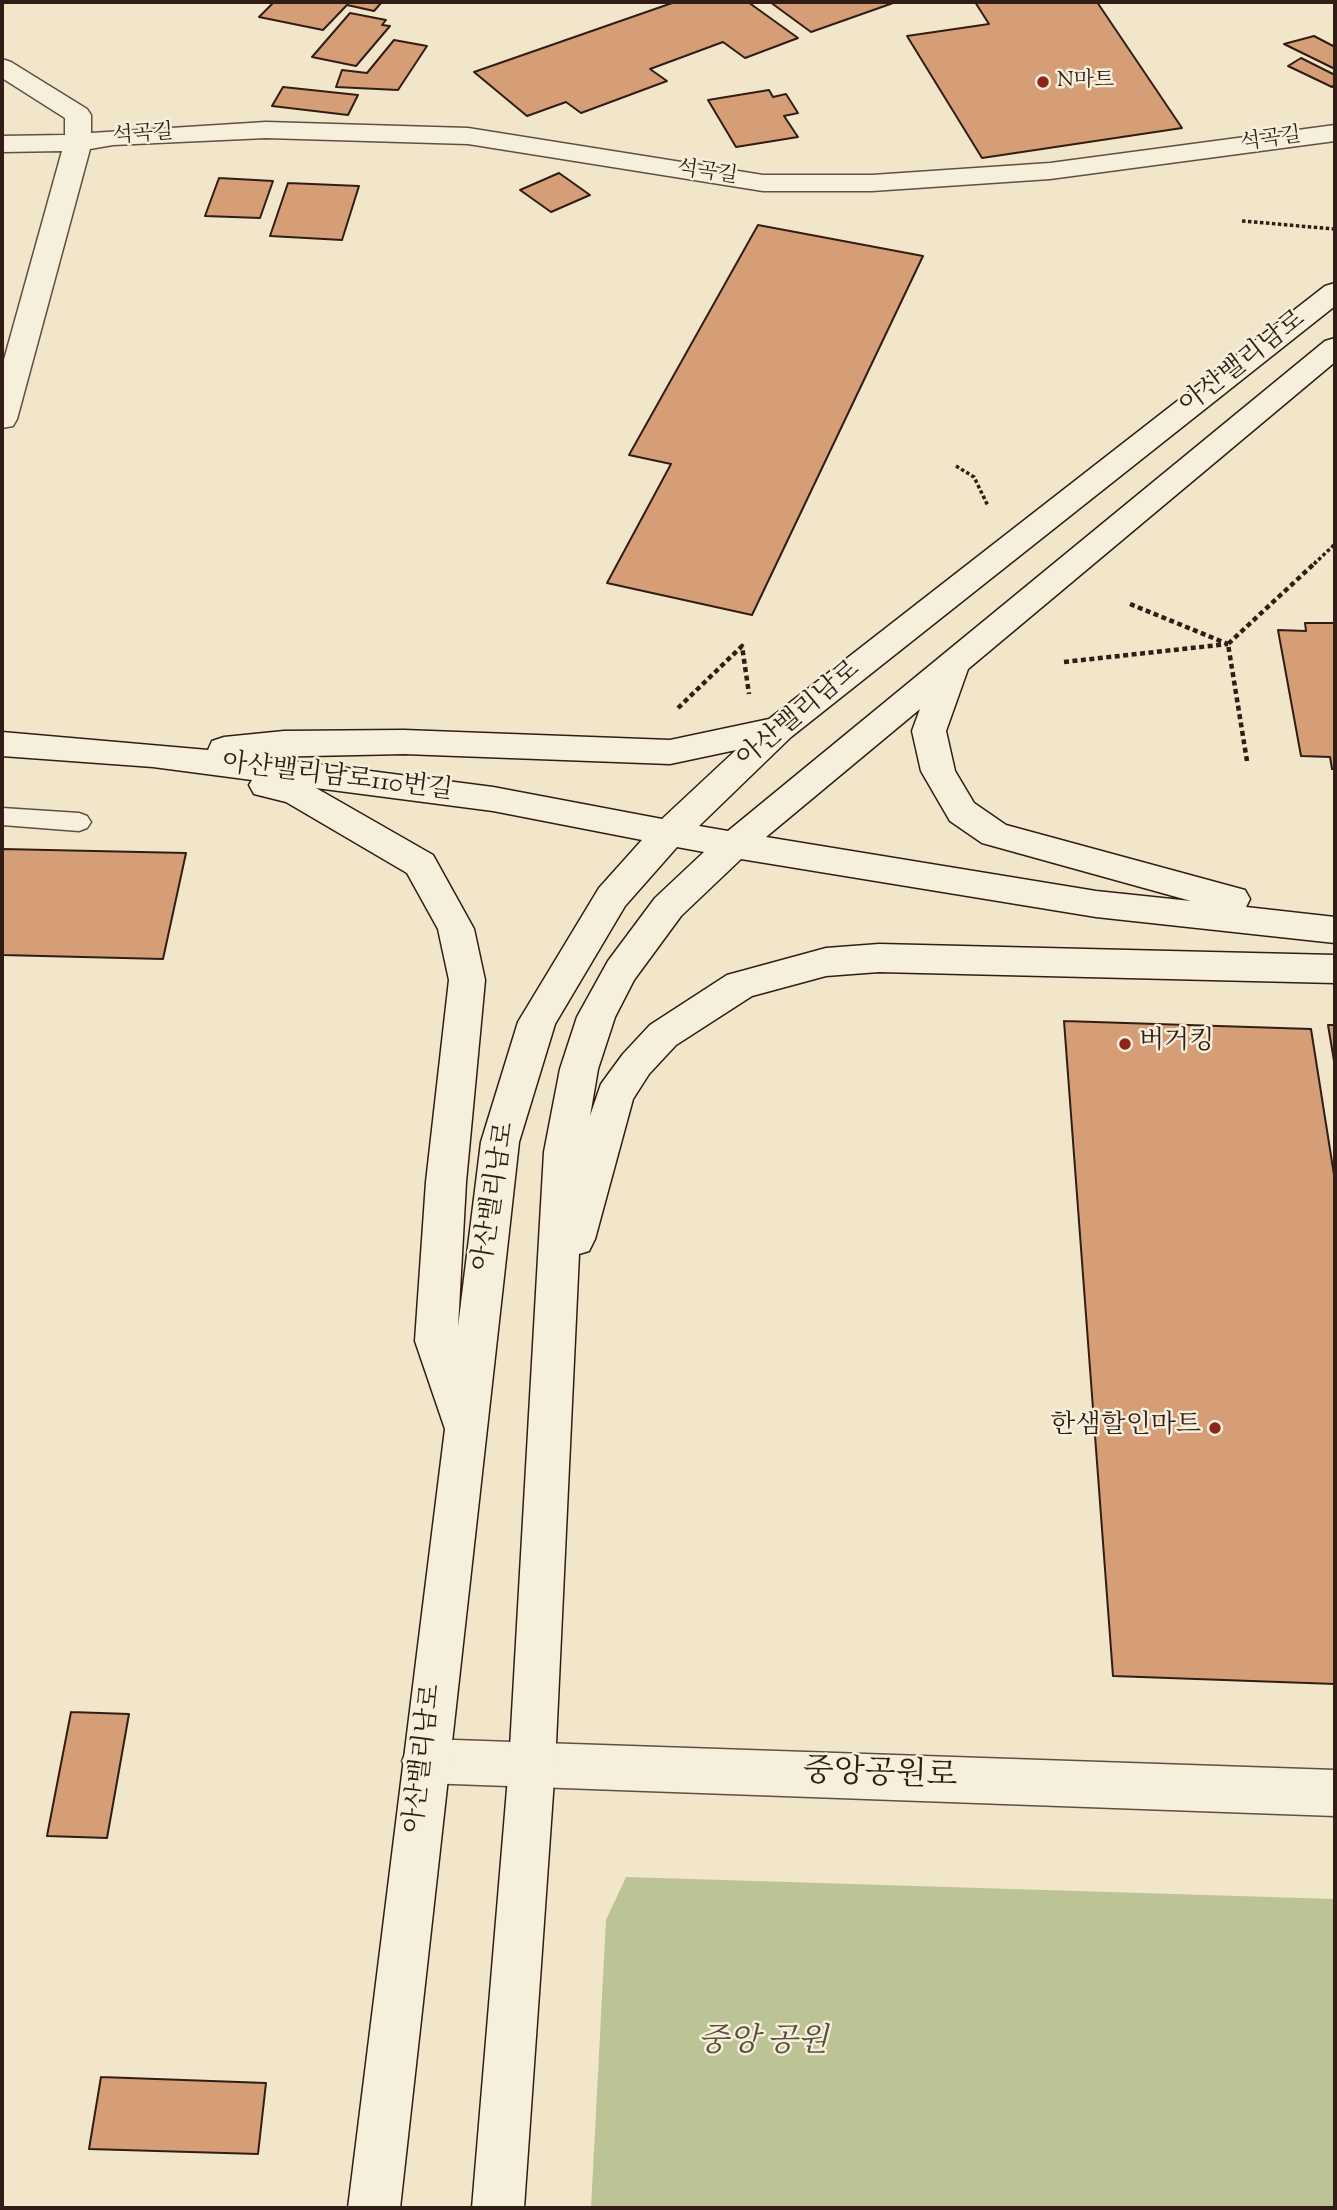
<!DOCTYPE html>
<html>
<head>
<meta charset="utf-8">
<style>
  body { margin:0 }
  #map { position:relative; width:1337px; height:2210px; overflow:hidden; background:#f1e6c9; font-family:"Sorts Mill Goudy",serif }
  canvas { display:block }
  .frame { position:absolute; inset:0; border:4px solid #311d16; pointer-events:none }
</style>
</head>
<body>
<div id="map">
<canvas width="1337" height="2210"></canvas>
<div class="frame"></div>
</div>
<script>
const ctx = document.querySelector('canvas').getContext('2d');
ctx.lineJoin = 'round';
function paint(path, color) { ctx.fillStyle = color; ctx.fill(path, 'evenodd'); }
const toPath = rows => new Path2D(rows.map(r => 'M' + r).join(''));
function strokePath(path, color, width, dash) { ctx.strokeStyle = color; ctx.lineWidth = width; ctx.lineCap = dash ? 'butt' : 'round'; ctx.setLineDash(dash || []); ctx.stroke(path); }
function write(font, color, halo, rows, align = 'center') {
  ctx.font = font + ' "Sorts Mill Goudy","Noto Serif KR",serif'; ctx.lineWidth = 5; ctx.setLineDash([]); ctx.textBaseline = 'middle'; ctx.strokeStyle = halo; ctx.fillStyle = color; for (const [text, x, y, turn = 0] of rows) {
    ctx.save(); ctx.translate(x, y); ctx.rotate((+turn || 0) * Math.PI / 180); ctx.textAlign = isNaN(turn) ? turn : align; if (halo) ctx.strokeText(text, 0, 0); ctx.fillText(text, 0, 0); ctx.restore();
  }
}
paint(toPath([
  [626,1877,1335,1899,1335,2208,591,2208,606,1920]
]), '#bcc495');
const building = toPath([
  [274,2,382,2,374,11,347,5,323,30,259,17,274,2],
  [675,2,748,2,798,38,745,58,723,42,650,69,667,81,581,113,566,102,527,116,474,72,675,2],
  [770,2,896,2,811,32,770,2],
  [975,2,1097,2,1182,128,982,158,907,36,989,24,975,2],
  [350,13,386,20,382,25,390,26,356,66,312,57,350,13],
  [1314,36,1335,47,1335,69,1284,44,1314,36],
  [394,40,427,46,398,90,336,87,342,70,367,73,394,40],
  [1301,58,1335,75,1335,84,1332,87,1288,66,1301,58],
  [283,87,358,95,348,115,272,106,283,87],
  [769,90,773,97,786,94,798,113,784,116,798,137,736,147,708,100,769,90],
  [559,173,590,195,551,212,520,190,559,173],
  [219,178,273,181,260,218,205,216,219,178],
  [288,183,359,186,342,240,270,236,288,183],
  [758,225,923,256,752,615,607,583,671,464,629,455,758,225],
  [1305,623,1335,623,1335,769,1332,769,1330,757,1301,756,1278,630,1306,631,1305,623],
  [2,849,186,853,163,959,2,955,2,849],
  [1064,1021,1311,1029,1335,1181,1335,1684,1113,1676,1064,1021],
  [1328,1025,1335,1025,1335,1067,1328,1025],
  [71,1712,129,1714,107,1838,47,1836,71,1712],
  [101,2077,266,2083,258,2154,89,2149,101,2077]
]);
paint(building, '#d59e77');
strokePath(building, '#311d16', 2);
const lane = toPath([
  [2,808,79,813,87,816,91,822,87,828,79,831,2,825,2,808]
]);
const street = toPath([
  [2,59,11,62,87,109,91,115,91,133,266,122,468,128,763,175,872,175,1050,163,1335,125,1335,141,1050,179,872,191,763,191,468,144,266,138,113,145,90,149,17,419,13,426,2,428,2,367,62,151,2,152,2,136,65,135,65,118,2,78,2,59],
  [425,1739,1335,1770,1335,1816,425,1783,409,1777,402,1761,409,1745,425,1739]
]);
const secondary = toPath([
  [1335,283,1335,306,791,737,699,826,728,831,1325,341,1335,338,1335,362,968,669,946,731,955,771,974,803,1006,825,1245,890,1250,899,1246,907,1335,917,1335,943,1096,917,741,859,681,916,634,980,615,1017,598,1069,590,1116,601,1084,623,1054,650,1025,727,975,826,948,879,944,1335,955,1335,983,879,972,826,976,752,996,676,1045,649,1074,633,1099,595,1239,589,1251,579,1254,555,1765,524,2208,472,2208,509,1765,544,1152,560,1069,577,1017,608,961,655,898,704,852,677,847,625,906,555,1024,519,1142,400,2208,348,2208,445,1429,415,1341,426,1182,449,980,438,929,407,873,286,802,254,794,249,785,252,780,153,767,2,756,2,732,208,750,212,741,224,737,284,731,404,730,670,740,769,719,1325,286,1335,283],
  [920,709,912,731,921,771,950,821,982,843,1191,901,1096,891,766,837,920,709],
  [736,750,662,819,493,787,262,757,404,754,670,764,736,750],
  [316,788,493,811,642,840,599,888,518,1022,481,1142,458,1327,466,1182,485,980,474,929,433,855,316,788]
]);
strokePath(lane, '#614f43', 3);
strokePath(street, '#614f43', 3);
strokePath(secondary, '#311d16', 3);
strokePath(toPath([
  [1242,221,1335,229],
  [956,466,974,477,988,506],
  [1314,564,1335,544]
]), '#311d16', 3.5, [3.5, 2.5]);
strokePath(toPath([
  [1130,604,1228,644],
  [1064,662,1228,644],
  [678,708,742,646,749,694],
  [1247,761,1228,644,1316,562]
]), '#311d16', 4.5, [5, 3.5]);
paint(lane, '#f6efdc');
paint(street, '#f6efdc');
paint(secondary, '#f6efdc');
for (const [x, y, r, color] of [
  [1043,82,7,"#8f2418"],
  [1125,1044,7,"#8f2418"],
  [1215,1428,7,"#8f2418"]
]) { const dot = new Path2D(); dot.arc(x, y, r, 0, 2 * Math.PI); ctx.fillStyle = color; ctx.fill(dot); strokePath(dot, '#f6efdc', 2.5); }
write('21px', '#311d16', '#f6efdc', [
  ["N마트",1057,82]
], 'left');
write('21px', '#311d16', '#f6efdc', [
  ["석곡길",143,136,-4],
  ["석곡길",1271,141,-8],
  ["석곡길",707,174,8]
]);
write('26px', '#311d16', '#f6efdc', [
  ["아산밸리남로",1244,364,-38],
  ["아산밸리남로",800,716,-40],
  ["아산밸리남로110번길",337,779,7],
  ["아산밸리남로",496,1197,-81],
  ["아산밸리남로",425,1759,-83]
]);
write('26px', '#311d16', '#f6efdc', [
  ["버거킹",1139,1044],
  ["한샘할인마트",1201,1428,"right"]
], 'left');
write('32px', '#311d16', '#f6efdc', [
  ["중앙공원로",880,1777,2]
]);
write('italic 32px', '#5b4f3c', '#f6efdc', [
  ["중앙 공원",763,2045]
]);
</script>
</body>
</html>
